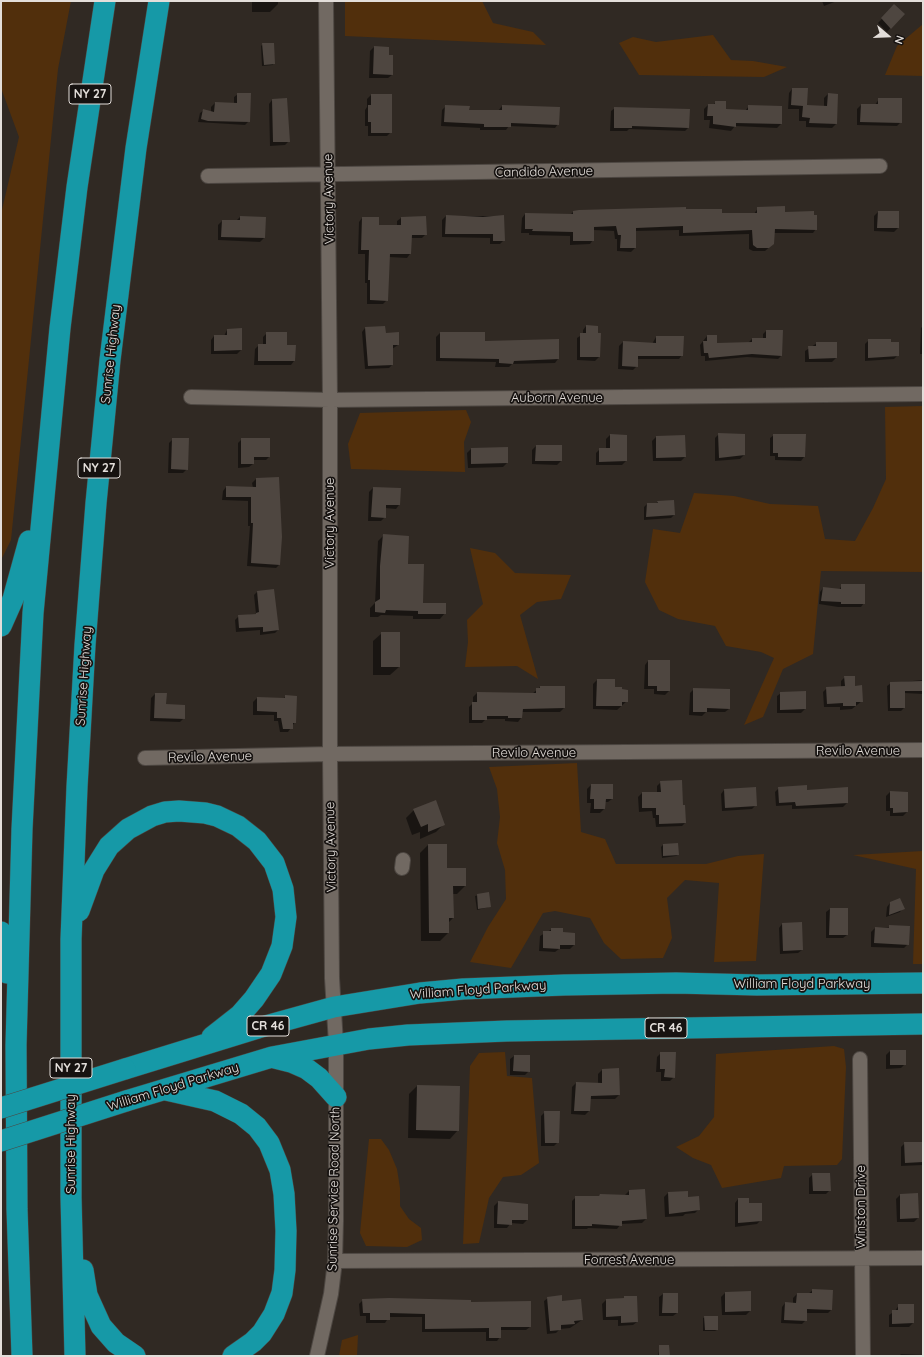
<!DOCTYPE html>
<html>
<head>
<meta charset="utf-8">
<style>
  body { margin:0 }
  #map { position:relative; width:924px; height:1357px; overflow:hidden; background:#302923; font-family:Quicksand,sans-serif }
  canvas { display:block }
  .frame { position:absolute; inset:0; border:2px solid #e3deda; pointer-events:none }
  .north { position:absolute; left:868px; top:16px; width:40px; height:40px; -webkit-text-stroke:3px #161210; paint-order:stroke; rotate:109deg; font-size:11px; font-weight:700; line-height:16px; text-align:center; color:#e3deda }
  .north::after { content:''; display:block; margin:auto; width:14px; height:18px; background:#e3deda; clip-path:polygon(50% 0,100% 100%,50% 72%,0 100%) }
</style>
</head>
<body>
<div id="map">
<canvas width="924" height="1357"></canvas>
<div class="frame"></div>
<div class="north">N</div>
</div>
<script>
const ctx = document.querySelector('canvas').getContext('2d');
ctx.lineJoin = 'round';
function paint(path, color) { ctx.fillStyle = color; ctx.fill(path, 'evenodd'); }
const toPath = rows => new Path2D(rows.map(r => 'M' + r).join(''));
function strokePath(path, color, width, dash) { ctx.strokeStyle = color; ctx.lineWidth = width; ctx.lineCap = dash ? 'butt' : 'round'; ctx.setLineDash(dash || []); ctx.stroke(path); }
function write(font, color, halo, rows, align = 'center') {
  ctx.font = font + ' Quicksand,sans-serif'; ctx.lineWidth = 3.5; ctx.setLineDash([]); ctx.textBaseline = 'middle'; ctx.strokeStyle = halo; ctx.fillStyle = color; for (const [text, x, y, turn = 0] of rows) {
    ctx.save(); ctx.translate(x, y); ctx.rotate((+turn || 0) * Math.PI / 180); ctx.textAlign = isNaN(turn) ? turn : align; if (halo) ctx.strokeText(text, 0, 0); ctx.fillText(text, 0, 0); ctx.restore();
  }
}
paint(toPath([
  [1,1,71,1,58,69,11,540,1,560,1,214,19,137,1,88],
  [345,1,482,1,493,23,533,32,546,45,345,36],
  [923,24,923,76,885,75,897,46],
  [713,35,731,60,753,61,787,67,764,77,639,75,619,43,633,37,656,42],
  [923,406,923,572,821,571,813,654,783,669,763,717,744,725,774,658,761,652,726,646,715,626,678,619,659,610,645,582,653,529,680,533,694,493,734,496,770,504,818,506,825,539,855,541,873,508,886,479,885,407],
  [466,410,471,422,464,442,465,472,351,469,348,444,360,413],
  [470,548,495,553,515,573,571,575,561,599,537,602,520,615,538,679,517,666,465,667,468,642,467,620,483,604],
  [577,763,581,832,605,839,616,864,706,864,738,856,764,854,756,961,714,962,719,883,685,880,667,898,672,938,663,958,621,959,604,943,590,918,555,911,543,913,511,968,470,962,488,927,506,899,505,870,497,843,500,817,497,789,489,767],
  [923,851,923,964,913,964,916,869,853,855],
  [834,1046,844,1049,846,1067,842,1159,837,1165,784,1166,781,1178,722,1188,711,1165,693,1158,676,1147,699,1136,714,1117,716,1054],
  [505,1052,507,1076,532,1078,539,1163,521,1175,503,1177,489,1198,479,1243,463,1244,470,1066,479,1053],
  [369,1139,381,1139,389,1150,397,1169,400,1188,400,1206,409,1219,421,1228,422,1240,407,1247,366,1246,360,1233],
  [358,1335,357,1356,339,1356,342,1340]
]), '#512f0c');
paint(toPath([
  [252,1,278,1,278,4,270,12,252,12],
  [822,1,837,1,824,6],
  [894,6,903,14,887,32,878,23],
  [263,44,274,63,273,65,262,66,261,46],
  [374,47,388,48,392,75,388,78,369,78,370,51],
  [792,89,806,106,824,107,824,98,828,94,836,124,832,128,806,127,806,121,799,121,799,109,788,109,789,93],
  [238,94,249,121,245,125,198,122,200,113,204,110,211,112,211,107,215,103,234,104,234,97],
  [371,95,391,132,387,136,368,136,368,126,365,126,365,110,367,107,367,99],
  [879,99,901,122,897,126,857,125,857,109,861,105,875,105],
  [272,100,288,142,285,145,270,146,269,104],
  [716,102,725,110,745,111,749,106,781,124,777,128,735,126,731,131,709,128,710,120,704,120,704,109,708,105,713,105],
  [446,106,468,111,498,111,502,106,558,124,555,128,509,126,506,130,480,130,480,128,441,126,442,110],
  [615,108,688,128,685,131,629,129,627,131,610,131,611,111],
  [758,208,784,213,816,229,813,233,774,233,773,244,765,251,753,251,749,249,749,234,679,236,679,230,635,231,635,248,631,252,617,251,617,239,615,239,614,231,593,230,593,240,590,244,570,245,570,236,529,235,529,233,521,233,522,218,525,214,570,215,573,212,685,210,721,214,754,214],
  [878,212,898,228,894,232,874,231,874,216],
  [446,216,503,216,504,240,500,244,490,244,490,238,442,237,442,220],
  [240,217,264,238,260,242,218,240,218,225,222,221,236,221],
  [362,218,378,226,397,226,397,221,401,218,426,234,422,238,411,238,410,254,407,258,389,257,387,300,383,304,367,304,367,283,365,283,365,254,358,254,359,222],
  [586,326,599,357,595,361,577,360,577,338,583,334,583,330],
  [923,326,923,354,920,354,921,328],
  [365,328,398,345,392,349,392,365,389,368,365,369,362,332],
  [227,330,241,350,237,354,211,354,211,340,214,336,224,336],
  [766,331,781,356,778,359,747,357,705,361,705,356,701,356,700,345,707,336,716,344,748,343,752,339,763,339,763,334],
  [267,333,294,361,291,365,254,365,255,349,259,345,263,345,263,337],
  [440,333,484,342,558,359,555,363,512,364,509,367,495,367,496,362,436,361,436,337],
  [656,337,683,337,682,355,679,359,637,359,637,366,633,370,618,369,619,346,623,342,652,344],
  [869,340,898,355,894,359,865,361,865,344],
  [817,343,836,358,832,362,805,362,805,351],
  [719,434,744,455,740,459,715,461,715,438],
  [610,435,626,461,622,465,596,465,596,453,600,449,606,449,606,439],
  [774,435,804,457,801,461,775,460,775,456,770,456,770,438],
  [656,437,685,457,681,461,653,461,652,441],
  [173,439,187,469,183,473,168,473,169,443],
  [242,439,269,457,266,460,253,460,253,464,249,467,238,468,238,443],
  [536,446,561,461,557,465,532,464,532,450],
  [507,448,507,463,503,467,468,468,467,453,471,449],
  [256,479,279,565,276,568,247,566,250,526,248,526,248,501,222,500,223,491,226,487,253,488,252,483],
  [373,488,399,505,396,509,385,508,385,517,381,521,368,521,369,492],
  [658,502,674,515,671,518,644,520,644,507,647,504,655,504],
  [383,536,407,565,422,604,445,613,440,619,413,619,413,616,381,615,378,617,370,617,370,608,375,603,378,541],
  [842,585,864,603,861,607,838,607,819,604,820,592,823,588,839,590],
  [258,591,278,630,275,633,260,635,260,630,236,632,235,620,239,616,256,614,254,595],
  [382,633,399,667,390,675,373,675,373,641],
  [648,661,669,691,665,695,654,694,654,689,644,689,645,665],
  [845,677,854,687,862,701,852,709,840,710,840,707,824,707,823,692,827,688,841,687,841,681],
  [597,680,614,688,627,701,617,710,593,709,593,684],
  [923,680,923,694,904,693,904,708,901,711,888,711,887,686,891,683],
  [540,687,564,687,564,708,560,712,522,712,521,718,518,722,505,721,505,719,486,719,482,723,469,723,469,707,473,703,473,697,477,693,532,694],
  [694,689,729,709,725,712,706,712,702,716,689,715,690,693],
  [781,693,805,709,801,713,777,713,777,696],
  [155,694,166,694,165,705,184,718,180,722,150,721,151,698],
  [286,696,295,722,288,732,280,732,278,721,274,721,274,715,253,715,253,702,257,698,283,699],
  [661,782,682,806,685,823,682,826,656,827,655,818,653,818,652,811,639,812,638,797,642,793,657,793,657,786],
  [591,785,612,799,608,802,604,802,604,809,600,813,590,813,591,803,587,803,587,789],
  [779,788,806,791,847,803,843,807,792,809,792,805,776,806,775,792],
  [724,790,756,805,752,809,722,811,721,794],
  [890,792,907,812,903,816,890,816,890,811,886,811,886,796],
  [414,810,444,824,436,832,420,839,420,832,412,835,406,818],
  [677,844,678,855,676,856,662,858,661,847,663,845],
  [428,845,446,845,446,869,465,886,457,894,453,894,453,918,448,923,448,933,440,941,421,941,420,853],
  [488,893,489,907,477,910,475,896],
  [890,903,903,908,900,912,886,917,887,907],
  [830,909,847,909,847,935,843,938,826,938,826,912],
  [782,924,802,950,798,953,780,954,779,928],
  [909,927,908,944,904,948,871,947,871,932,875,928],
  [552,929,562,933,574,945,570,949,559,949,555,952,539,951,540,936],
  [890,1051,905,1064,901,1068,886,1069,886,1055],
  [661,1053,674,1077,670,1081,661,1081,661,1072,656,1072,657,1057],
  [514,1056,529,1071,525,1075,510,1075,510,1059],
  [602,1070,619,1095,615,1099,590,1099,589,1111,585,1115,571,1114,572,1087,576,1083,598,1083,598,1074],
  [417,1086,459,1087,458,1130,450,1139,408,1138,409,1094],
  [545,1112,558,1142,554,1146,541,1146,541,1116],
  [905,1143,923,1143,923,1165,901,1166,901,1147],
  [813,1174,830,1190,826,1194,809,1194,809,1178],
  [629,1191,646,1219,642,1223,621,1224,617,1229,588,1228,587,1229,572,1229,572,1201,576,1197,598,1197,600,1195,625,1195],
  [687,1192,687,1198,699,1209,695,1213,685,1214,683,1216,665,1217,664,1197,668,1193],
  [917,1194,918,1218,914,1222,897,1222,896,1199,900,1195],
  [738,1199,749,1204,761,1220,757,1224,735,1227,735,1203],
  [498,1202,527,1220,523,1224,511,1223,507,1228,494,1228,494,1206],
  [813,1290,831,1310,828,1313,806,1313,806,1320,802,1324,781,1323,782,1307,785,1303,793,1304,793,1298,797,1294,808,1294],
  [725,1293,750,1311,746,1315,722,1315,721,1297],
  [663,1294,677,1313,673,1316,659,1316,659,1297],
  [636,1297,637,1322,633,1325,618,1326,618,1320,603,1320,602,1304,606,1300],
  [548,1298,562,1302,582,1320,570,1328,560,1329,556,1333,547,1334,544,1301],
  [363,1300,470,1303,530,1327,526,1330,500,1330,500,1337,497,1341,486,1341,486,1332,422,1332,422,1317,389,1317,385,1323,366,1323,366,1316,360,1316,359,1304],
  [899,1305,913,1323,909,1327,889,1327,889,1315,895,1311],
  [705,1317,717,1330,715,1331,703,1331,703,1318],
  [660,1346,669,1356,658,1356],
  [901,1354,923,1355,923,1356,899,1356]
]), '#0007');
paint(toPath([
  [894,4,905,14,891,29,881,18],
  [262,43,274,43,275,64,264,65],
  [374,46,389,47,389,55,393,55,393,75,373,74],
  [792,88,808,88,807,105,827,106,828,93,838,94,837,124,809,123,810,118,802,117,803,106,791,105],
  [237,93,251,93,250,122,208,121,201,119,203,109,214,112,215,102,237,103],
  [371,94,392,94,392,133,371,133,371,122,368,122,368,105,371,105],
  [287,98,290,142,273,142,272,99],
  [878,98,902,98,902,123,860,122,861,104,878,104],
  [715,101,726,101,726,109,748,110,748,105,782,106,782,124,736,123,736,127,713,124,713,116,707,116,708,104,715,104],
  [445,105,470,106,469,110,502,110,502,105,560,107,559,125,511,123,511,127,484,127,484,124,444,122],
  [614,107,690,109,689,128,632,126,632,128,614,128],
  [785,206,785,212,814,211,814,215,817,215,817,230,775,229,774,244,769,248,757,248,753,245,752,230,683,233,683,226,636,228,636,248,620,248,621,235,618,235,616,226,594,227,594,241,573,241,573,232,532,231,533,229,525,229,525,213,573,214,573,211,579,210,686,207,686,209,722,209,722,213,757,213,757,207],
  [878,211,899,211,899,228,877,228],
  [446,215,483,217,504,215,505,241,493,241,493,234,445,234],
  [240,216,266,217,265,238,221,237,222,220,240,220],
  [426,216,427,235,412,235,411,254,390,254,388,301,370,300,370,280,368,280,369,250,361,250,362,217,379,217,379,225,401,225,401,217],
  [586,325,598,326,598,333,601,333,600,357,580,357,580,333,586,333],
  [385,326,386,333,399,332,399,345,393,345,393,365,368,366,365,327],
  [242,328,242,350,214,351,214,335,227,335,227,329],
  [766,330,783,330,782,356,752,354,709,358,708,353,704,353,703,341,707,341,707,335,717,335,717,343,752,342,752,338,766,338],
  [266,332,287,332,287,345,296,345,295,361,258,361,258,344,266,344],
  [440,332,485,332,485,341,559,339,559,359,514,361,513,364,499,363,499,359,440,358],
  [656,336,684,336,683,356,638,356,638,367,622,366,623,341,656,343],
  [868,339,891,339,891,342,899,342,899,356,868,358],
  [816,342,837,342,837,358,809,359,808,346,816,346],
  [718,433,745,434,745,455,719,458],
  [610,434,627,435,627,461,599,462,599,448,610,448],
  [773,434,806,434,805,457,778,457,778,453,773,453],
  [685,435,686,457,656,458,656,436],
  [172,438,189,438,188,470,171,469],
  [241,438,270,438,270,457,254,457,254,464,241,464],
  [536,445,562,445,562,461,535,461],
  [508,447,508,463,471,464,471,448],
  [279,477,282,537,280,565,251,563,253,523,251,523,251,497,226,497,226,486,256,487,256,478],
  [373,487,401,488,400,505,386,505,386,518,371,517],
  [674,500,675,515,646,517,647,503,658,503,657,501],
  [383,534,409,536,408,564,424,564,423,603,446,603,446,614,418,614,418,611,386,610,385,613,375,612,375,602,380,599,380,566],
  [841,584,865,584,865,604,841,604,841,602,821,601,823,587,841,589],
  [274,589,279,630,263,632,263,627,239,628,238,615,256,614,256,613,259,612,257,591],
  [381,632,400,632,400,667,381,667],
  [648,660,670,660,670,691,657,691,657,686,648,686],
  [844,676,855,676,855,686,862,685,863,702,856,702,856,706,843,706,843,703,827,704,826,687,845,686],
  [597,679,615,679,615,687,622,687,622,689,628,690,628,702,622,702,622,706,596,706],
  [923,681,923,691,905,691,905,708,890,708,890,682],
  [540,686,565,686,565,708,523,709,522,718,508,718,508,716,487,716,487,720,472,720,472,702,477,702,477,692,536,693,536,688,540,688],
  [693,688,730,689,730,709,707,708,707,712,693,712],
  [806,691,806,709,780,710,780,692],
  [155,693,167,693,166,704,185,705,185,719,154,718],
  [285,695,297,696,296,723,293,723,293,729,283,729,281,718,277,718,277,712,257,711,257,697,285,698],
  [682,780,683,805,685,805,686,823,659,824,659,815,656,815,656,808,642,808,642,792,661,792,660,781],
  [591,784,613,784,613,799,606,799,605,809,594,809,594,799,590,799],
  [807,785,807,790,848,787,848,803,796,806,795,802,779,803,778,787],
  [756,787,757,806,725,808,724,789],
  [890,791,908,792,908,812,893,813,893,808,890,808],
  [436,800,445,825,428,832,428,824,421,827,413,809],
  [678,843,679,855,663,856,663,844],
  [428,844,447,844,447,868,466,868,466,886,453,886,454,918,449,918,449,933,429,933],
  [489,892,491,907,478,909,477,894],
  [900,898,905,909,889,915,890,902],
  [830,908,848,908,848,935,829,935],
  [802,922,803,950,783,951,782,923],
  [889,925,910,926,909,945,874,943,875,927,889,928],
  [551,928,563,928,563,932,575,933,575,945,560,945,560,949,543,948,543,931,551,931],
  [890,1050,906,1050,906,1065,890,1065],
  [660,1052,676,1052,675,1078,664,1077,665,1069,660,1069],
  [514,1055,530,1055,530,1072,513,1071],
  [619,1068,620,1095,591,1096,590,1111,574,1111,576,1082,602,1083,602,1069],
  [417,1085,460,1086,459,1131,416,1130],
  [544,1111,560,1111,559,1143,545,1143],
  [904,1142,923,1142,923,1162,905,1163],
  [812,1173,830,1173,831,1191,813,1191],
  [645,1189,647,1219,622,1221,622,1226,592,1224,592,1226,575,1226,575,1196,599,1196,600,1194,629,1195,629,1190],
  [688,1191,688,1197,699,1196,700,1210,669,1214,668,1192],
  [918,1193,919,1218,900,1219,900,1194],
  [738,1198,749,1198,749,1203,762,1203,762,1221,738,1223],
  [498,1201,528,1204,528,1220,512,1220,512,1225,497,1224],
  [812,1289,833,1290,832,1310,807,1309,807,1321,784,1320,785,1302,796,1303,797,1293,812,1293],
  [751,1291,751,1311,725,1312,725,1292],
  [663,1293,678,1293,678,1313,662,1313],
  [562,1295,562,1301,581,1299,583,1320,574,1321,575,1324,561,1325,561,1330,550,1331,547,1297],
  [624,1296,637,1296,638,1322,621,1323,621,1316,606,1317,606,1299,624,1298],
  [389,1298,471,1300,471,1302,531,1301,531,1327,501,1327,501,1338,489,1338,489,1328,425,1329,425,1314,390,1313,390,1320,370,1320,370,1313,363,1313,362,1299],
  [898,1304,914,1304,914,1323,892,1324,892,1310,898,1310],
  [704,1316,718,1316,718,1330,705,1330],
  [659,1345,669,1345,670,1356,659,1356]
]), '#4e4640');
const minor = toPath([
  [208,176,880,166],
  [191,397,330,400,923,394],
  [145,758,330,754,923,750],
  [402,868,403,860],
  [860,1059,863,1356],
  [335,1261,923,1258],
  [317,1356,331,1294,335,1261,336,1221,336,1044,332,978,330,754,330,400,326,1]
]);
const highway = toPath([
  [1,626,13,599,29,541],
  [79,911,94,870,109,846,128,829,152,816,165,812,179,811,205,813,217,816,238,826,257,841,274,863,283,889,286,917,282,946,271,974,254,999,240,1015,212,1037],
  [1,932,7,973],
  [275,1058,291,1062,307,1069,319,1078,336,1097],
  [125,1069,258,1028,334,1007,420,993,463,989,564,985,676,983,757,985,923,983],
  [166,1090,215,1101,241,1114,257,1127,269,1143,280,1170,284,1194,286,1231,285,1270,282,1293,274,1314,262,1333,253,1342,233,1356],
  [126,1101,272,1057,369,1039,408,1035,507,1031,923,1024],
  [83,1270,87,1295,101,1326,116,1343,135,1356],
  [22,1356,17,1209,16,1045,22,829,33,613,60,328,77,187,105,1],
  [75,1356,71,1197,71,939,77,787,85,645,96,503,110,360,136,148,159,1]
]);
strokePath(minor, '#4d4742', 16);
strokePath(highway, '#4d4742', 22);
strokePath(minor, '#716962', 14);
strokePath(highway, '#1699a7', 21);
const highwayBridge = toPath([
  [1,1108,125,1069],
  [1,1141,126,1101]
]);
strokePath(highwayBridge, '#4d4742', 22, []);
strokePath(highwayBridge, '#1699a7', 21);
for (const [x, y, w] of [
  [90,94,42],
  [99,468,42],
  [268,1026,42],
  [666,1028,42],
  [71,1068,42]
]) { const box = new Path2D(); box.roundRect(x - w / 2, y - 10, w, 20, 3); ctx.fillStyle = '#161210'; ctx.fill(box); strokePath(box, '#e3deda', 1); }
write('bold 12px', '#e3deda', null, [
  ["NY 27",90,94],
  ["NY 27",99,468],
  ["CR 46",268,1026],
  ["CR 46",666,1028],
  ["NY 27",71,1068]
]);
write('13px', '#e3deda', '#161210', [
  ["Candido Avenue",544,172,-1],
  ["Victory Avenue",329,199,-91],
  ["Sunrise Highway",111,354,-84],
  ["Auborn Avenue",557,398],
  ["Victory Avenue",330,523,-90],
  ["Sunrise Highway",84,676,-86],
  ["Revilo Avenue",858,751],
  ["Revilo Avenue",534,753],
  ["Revilo Avenue",210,757,-1],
  ["Victory Avenue",331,847,-91],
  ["William Floyd Parkway",802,984],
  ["William Floyd Parkway",478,990,-4],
  ["William Floyd Parkway",173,1087,-17],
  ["Sunrise Highway",71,1144,-90],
  ["Sunrise Service Road North",334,1189,-89],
  ["Winston Drive",861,1207,-90],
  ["Forrest Avenue",629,1260]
]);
</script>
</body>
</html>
